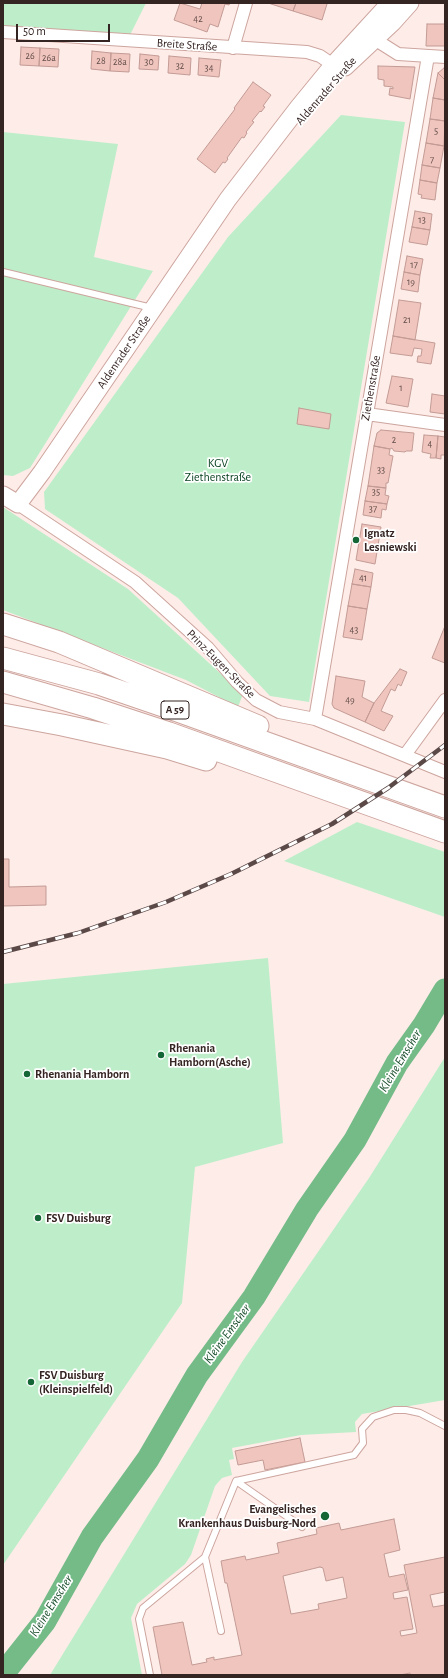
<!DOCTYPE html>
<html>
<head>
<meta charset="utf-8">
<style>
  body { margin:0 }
  #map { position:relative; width:448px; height:1678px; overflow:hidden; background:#feece9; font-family:"Alegreya Sans",sans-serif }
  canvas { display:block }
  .frame { position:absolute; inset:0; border:4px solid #342422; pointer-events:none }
  .scale { position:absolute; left:16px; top:24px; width:94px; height:18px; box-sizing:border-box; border:2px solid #342422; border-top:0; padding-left:5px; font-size:12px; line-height:14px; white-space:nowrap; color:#342422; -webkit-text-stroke:3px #fff; paint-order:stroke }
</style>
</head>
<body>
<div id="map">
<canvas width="448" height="1678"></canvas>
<div class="frame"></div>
<div class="scale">50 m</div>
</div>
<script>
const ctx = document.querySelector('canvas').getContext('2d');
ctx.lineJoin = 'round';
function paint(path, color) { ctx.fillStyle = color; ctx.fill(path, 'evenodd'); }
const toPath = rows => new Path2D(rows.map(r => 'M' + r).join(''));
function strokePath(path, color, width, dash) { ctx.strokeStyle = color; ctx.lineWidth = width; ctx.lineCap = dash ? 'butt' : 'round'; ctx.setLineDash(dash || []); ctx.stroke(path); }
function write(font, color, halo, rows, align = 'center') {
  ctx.font = font + ' "Alegreya Sans",sans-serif'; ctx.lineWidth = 3.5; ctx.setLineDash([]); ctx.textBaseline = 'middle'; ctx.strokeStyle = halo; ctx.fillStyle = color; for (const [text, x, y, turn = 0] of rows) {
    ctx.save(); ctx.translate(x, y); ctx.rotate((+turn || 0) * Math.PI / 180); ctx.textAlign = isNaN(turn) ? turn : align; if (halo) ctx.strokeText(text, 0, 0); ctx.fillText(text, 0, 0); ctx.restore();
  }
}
paint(toPath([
  [3,3,146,3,128,39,3,29],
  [341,115,405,122,309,702,270,696,178,598,45,509,44,492,228,237],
  [3,132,118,144,94,257,153,271,30,468,13,476,3,475],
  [3,507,128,589,243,694,238,707,186,680,3,610],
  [357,822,445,852,445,917,284,861],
  [268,958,283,1143,195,1167,182,1303,3,1565,3,984],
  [445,1057,445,1400,362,1414,355,1422,356,1432,301,1435,232,1448,234,1459,229,1460,232,1475,222,1478,215,1486,191,1555,185,1564,137,1604,131,1618,142,1675,50,1675,242,1362,369,1178]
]), '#beeec9');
strokePath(toPath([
  [3,1674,45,1621,92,1537,148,1459,197,1375,254,1297,307,1209,355,1140,397,1063,424,1025,445,990]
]), '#74bb88', 23);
const building = toPath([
  [180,3,200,9,202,3,230,3,229,5,225,4,218,27,210,24,207,32,174,20,180,3],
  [268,3,296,3,293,11,268,3],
  [296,3,325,3,327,4,322,20,293,11,296,3],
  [427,24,445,24,445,46,426,46,427,24],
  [21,47,40,48,39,66,20,65,21,47],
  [40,48,59,49,58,67,39,66,40,48],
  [92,51,111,53,110,71,91,69,92,51],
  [111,53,130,54,129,72,110,71,111,53],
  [140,54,159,56,158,70,139,69,140,54],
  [169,56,191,58,190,75,168,73,169,56],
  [199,58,221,60,219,77,198,75,199,58],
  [378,66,415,67,410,99,389,95,390,88,393,89,393,87,384,86,384,80,378,79,378,66],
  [444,68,445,68,445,80,438,73,444,68],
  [438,73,445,80,445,100,433,98,438,73],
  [253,82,271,95,263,106,265,107,261,112,260,111,252,121,254,122,246,132,247,133,244,138,242,137,227,158,228,159,225,163,223,162,215,173,197,159,235,109,234,108,253,82],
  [433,98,445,100,445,121,430,119,433,98],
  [430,119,445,121,444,146,426,143,430,119],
  [426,143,444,146,440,168,422,165,426,143],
  [422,165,440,168,437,183,420,180,422,165],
  [420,180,437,183,435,200,421,198,422,195,418,194,420,180],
  [415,211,432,214,430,230,412,227,415,211],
  [412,227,430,230,427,245,409,242,412,227],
  [407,256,423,259,420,275,404,272,407,256],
  [404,272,420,275,418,292,401,289,404,272],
  [399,300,421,303,415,340,393,336,399,300],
  [393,336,435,343,431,364,417,362,418,356,421,356,422,349,414,348,412,356,390,353,393,336],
  [392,376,413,379,408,407,386,403,392,376],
  [432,394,445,396,445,414,430,412,432,394],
  [299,408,331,414,329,429,297,424,299,408],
  [381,430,414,433,412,451,406,451,405,452,394,451,392,448,390,449,374,446,377,433,381,430],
  [424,435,438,436,436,458,430,458,431,454,422,452,424,435],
  [438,436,445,437,445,455,441,455,441,459,436,458,438,436],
  [374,446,390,449,389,455,393,456,388,483,386,483,386,488,368,486,374,446],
  [368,486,386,488,385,495,389,496,387,504,365,501,368,486],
  [365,501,387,504,386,510,382,509,381,518,363,515,365,501],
  [362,524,381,527,375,564,356,560,362,524],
  [355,569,373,573,371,587,352,584,355,569],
  [352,584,371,587,367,609,348,606,352,584],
  [348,606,367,609,362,640,343,637,348,606],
  [445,626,445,663,432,658,445,626],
  [400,669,407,672,401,686,398,684,395,691,391,689,381,711,393,716,384,731,365,722,374,703,400,669],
  [336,676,365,681,362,697,374,703,365,722,334,708,332,704,336,676],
  [3,859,9,859,9,887,46,886,46,905,3,906,3,859],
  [300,1438,305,1462,265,1470,263,1460,238,1465,235,1451,300,1438],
  [394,1519,400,1550,384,1554,389,1577,404,1574,408,1590,393,1593,394,1599,407,1597,413,1629,400,1631,401,1636,417,1633,404,1565,445,1557,445,1592,430,1595,433,1607,445,1605,445,1675,410,1675,410,1673,400,1675,162,1675,153,1627,183,1622,192,1665,207,1662,206,1659,214,1657,214,1660,242,1655,227,1583,225,1583,221,1561,245,1556,246,1560,279,1553,277,1543,317,1534,316,1528,339,1523,341,1530,394,1519],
  [320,1567,323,1568,326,1581,343,1577,347,1598,318,1604,319,1609,291,1614,283,1576,320,1567]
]);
paint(building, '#efc5be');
strokePath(building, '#c39b94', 1);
const lane = toPath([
  [3,272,152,308],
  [236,1481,302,1527],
  [205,1557,221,1631],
  [150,1675,139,1619,143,1608,205,1557,236,1481,354,1455,363,1443,362,1429,373,1417,394,1410,406,1410,420,1413,445,1426]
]);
const street = toPath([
  [3,32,307,52,320,56,339,69],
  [368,35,398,54,445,57],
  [233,48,246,3],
  [367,414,445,425],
  [18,504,135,582,208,648,237,682,256,700,279,712,315,719,445,772],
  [315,719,428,56],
  [405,755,445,700]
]);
const secondary = toPath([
  [345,67,393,22,410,3],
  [3,495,18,504,42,472,228,199,298,108,334,64,390,3]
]);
const highway = toPath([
  [3,624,59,642,258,726],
  [3,658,99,684,175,710,445,807],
  [3,682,93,708,169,733,445,832],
  [3,714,62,725,167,748,206,760]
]);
strokePath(lane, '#cda59e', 8);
strokePath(street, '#cda59e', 14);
strokePath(secondary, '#cda59e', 19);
strokePath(highway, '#cda59e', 23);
strokePath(lane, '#fff', 6);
strokePath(street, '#fff', 12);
strokePath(secondary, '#fff', 17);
strokePath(highway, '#fff', 21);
const rail = toPath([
  [3,952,78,933,166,902,231,874,332,824,388,788,445,745]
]);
strokePath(rail, '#5a4947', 4.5);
strokePath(rail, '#fff', 3, [9]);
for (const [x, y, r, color] of [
  [356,540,4,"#156636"],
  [161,1055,4,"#156636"],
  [27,1074,4,"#156636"],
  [38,1218,4,"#156636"],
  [31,1382,4,"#156636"],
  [325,1516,5,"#156636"]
]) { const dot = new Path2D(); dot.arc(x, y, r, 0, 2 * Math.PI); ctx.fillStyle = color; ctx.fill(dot); strokePath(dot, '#fff', 1.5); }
write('10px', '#634c49', null, [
  ["42",198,19],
  ["26",30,56],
  ["26a",49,58],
  ["28",101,61],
  ["28a",120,62],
  ["30",149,62],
  ["32",180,66],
  ["34",209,68],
  ["5",436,131],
  ["7",432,160],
  ["13",422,220],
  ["17",414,265],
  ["19",411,282],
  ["21",407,320],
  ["1",401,388],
  ["2",394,440],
  ["4",430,444],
  ["33",381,470],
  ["35",376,492],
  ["37",373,509],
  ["41",363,578],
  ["43",354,630],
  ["49",350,700]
]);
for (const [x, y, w] of [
  [175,710,28]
]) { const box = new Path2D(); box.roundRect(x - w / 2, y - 9, w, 18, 3); ctx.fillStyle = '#fff'; ctx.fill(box); strokePath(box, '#342422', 1); }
write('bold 11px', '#342422', null, [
  ["A 59",175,710]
]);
write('12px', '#342422', '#fff', [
  ["Breite Straße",187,45,4],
  ["Aldenrader Straße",326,91,-49],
  ["Aldenrader Straße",124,352,-56],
  ["Ziethenstraße",371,388,-80],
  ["Prinz-Eugen-Straße",221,664,45]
]);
write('12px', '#023c1b', '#fff', [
  ["KGV",218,463],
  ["Ziethenstraße",218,477]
]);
write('bold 12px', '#342422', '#fff', [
  ["Ignatz",364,533],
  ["Lesniewski",364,547],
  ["Rhenania",169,1048],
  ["Hamborn(Asche)",169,1062],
  ["Rhenania Hamborn",35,1074],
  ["FSV Duisburg",46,1218],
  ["FSV Duisburg",39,1375],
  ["(Kleinspielfeld)",39,1389],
  ["Evangelisches",316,1509,"right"],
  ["Krankenhaus Duisburg-Nord",316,1523,"right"]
], 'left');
write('italic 13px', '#184d2b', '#fff', [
  ["Kleine Emscher",400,1061,-59],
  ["Kleine Emscher",227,1334,-54],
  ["Kleine Emscher",51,1606,-58]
]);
</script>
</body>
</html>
